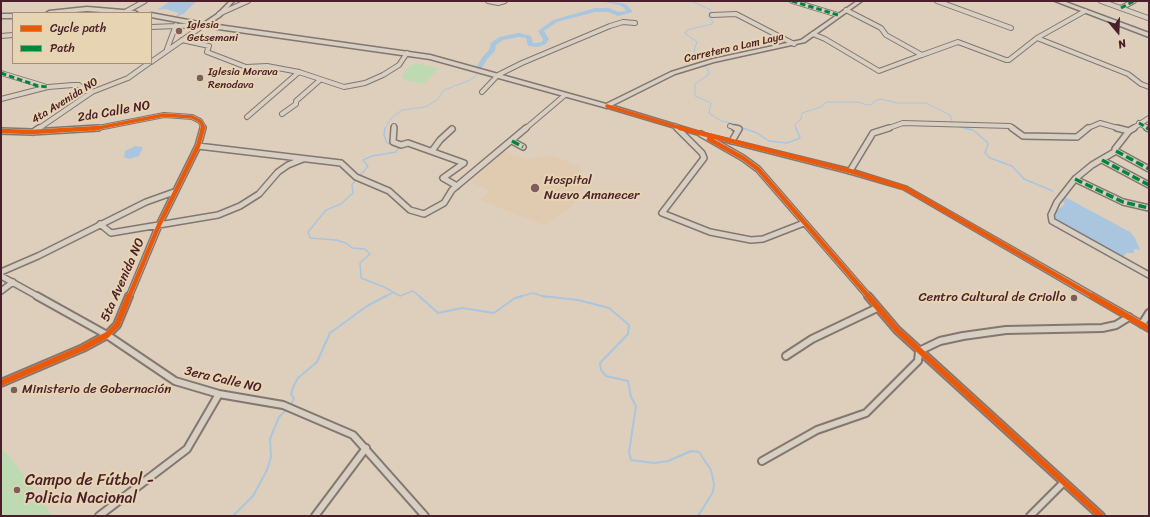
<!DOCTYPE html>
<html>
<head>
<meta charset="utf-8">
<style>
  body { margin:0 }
  #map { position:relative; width:1150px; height:517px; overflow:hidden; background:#ddcfbc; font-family:Sriracha,sans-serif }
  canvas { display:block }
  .frame { position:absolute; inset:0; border:2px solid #4a1f2b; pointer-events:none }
  .legend { position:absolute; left:12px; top:12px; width:140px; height:52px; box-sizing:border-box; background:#e7d4b2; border:1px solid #a88c7c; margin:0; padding:5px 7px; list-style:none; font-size:12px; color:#4a1f2b }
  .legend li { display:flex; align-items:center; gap:8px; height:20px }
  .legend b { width:20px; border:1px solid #a88c7c }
  .north { position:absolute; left:1098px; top:12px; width:40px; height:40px; -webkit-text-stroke:3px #e7d4b2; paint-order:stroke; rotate:161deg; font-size:11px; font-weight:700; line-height:16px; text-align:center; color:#4a1f2b }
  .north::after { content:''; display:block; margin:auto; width:14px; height:18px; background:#4a1f2b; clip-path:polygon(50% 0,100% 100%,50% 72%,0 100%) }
</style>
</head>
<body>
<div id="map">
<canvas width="1150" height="517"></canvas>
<div class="frame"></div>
<ul class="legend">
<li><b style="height:5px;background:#e8590c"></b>Cycle path</li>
<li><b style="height:5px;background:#00873e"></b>Path</li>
</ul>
<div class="north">N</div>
</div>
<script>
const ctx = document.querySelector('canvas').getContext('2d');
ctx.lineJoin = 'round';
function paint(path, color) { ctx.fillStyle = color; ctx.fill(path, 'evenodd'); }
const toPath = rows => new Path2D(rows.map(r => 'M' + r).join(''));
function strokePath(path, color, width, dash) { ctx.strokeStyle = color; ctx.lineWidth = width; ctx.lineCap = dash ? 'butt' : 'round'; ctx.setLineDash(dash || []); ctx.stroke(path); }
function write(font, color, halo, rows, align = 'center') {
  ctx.font = font + ' Sriracha,sans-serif'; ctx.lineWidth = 4; ctx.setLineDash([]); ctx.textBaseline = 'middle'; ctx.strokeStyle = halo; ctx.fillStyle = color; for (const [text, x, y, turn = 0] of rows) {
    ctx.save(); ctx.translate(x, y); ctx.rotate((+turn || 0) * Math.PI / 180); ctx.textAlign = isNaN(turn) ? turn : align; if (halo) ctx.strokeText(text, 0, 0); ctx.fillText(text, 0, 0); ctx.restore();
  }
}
paint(toPath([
  [504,151,527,160,550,155,579,166,586,186,570,209,544,225,480,200,490,190,471,183,479,175,478,174]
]), '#e1cbb0');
paint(toPath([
  [415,63,439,68,423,84,405,80,402,76,407,68],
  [1,449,11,458,52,516,1,516]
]), '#bedab2');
paint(toPath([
  [170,1,197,1,183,14,178,16,176,16,179,13,166,9,157,10],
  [135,146,143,147,139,156,130,159,124,157,125,151],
  [1065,197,1130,232,1135,238,1140,250,1136,249,1134,250,1134,253,1126,253,1123,257,1118,255,1056,221,1054,216,1056,211,1065,204,1061,200]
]), '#aac6df');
strokePath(toPath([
  [691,1,711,10,708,16,713,22,712,24,687,30,685,33,697,42,694,51,701,62],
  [703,65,708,69,709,74,695,84,695,96,711,103,709,113,721,121,736,124,744,129],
  [956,126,968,129],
  [385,129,390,119,402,110,425,107,437,100,444,90,470,80,478,74,479,71],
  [796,129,795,125,801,119,802,113,821,107,826,102,858,102,867,105,873,104,874,101,881,99,897,103,926,103,950,115,953,124]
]), '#aac6df', 1);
strokePath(toPath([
  [743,128,757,133,769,141,787,143,800,138,796,128],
  [964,128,973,130,986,141,988,144,985,153,990,158,1012,166,1024,179,1053,191],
  [359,177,368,166,363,160,372,156,396,152,399,147,387,143,384,135,385,128],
  [356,179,352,185,353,193,341,204,326,210,308,232,310,238,336,240,346,243,352,248,365,249,370,254,360,263,361,278,384,287,400,296,413,291,420,297],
  [384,297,392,293],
  [519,297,533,293,545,297]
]), '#aac6df', 1.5);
strokePath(toPath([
  [419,296,438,313,462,308,494,313,515,298,522,296],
  [542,296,578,300,609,308,629,325,628,334,600,363,601,370,606,376,628,381,631,397,636,406,629,452,631,460,654,463,668,461,691,451,699,452,711,470,714,484,713,492,698,516],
  [291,405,294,398,291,394,294,385,298,378,317,362,330,333,367,306,386,296],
  [233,516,253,496,267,470,271,457,270,439,279,417,287,409]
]), '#aac6df', 2);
paint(toPath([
  [600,1,622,3,627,5,633,12,618,16,608,12,595,12,557,22,544,31,549,39,546,44,538,47,528,46,526,38,519,37,503,40,496,45,495,51,488,58,481,69,476,68,483,56,489,50,491,43,499,37,519,33,531,36,533,43,537,43,542,42,543,39,538,31,553,20,595,8,609,8,619,12,626,11,623,7,619,5,600,1]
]), '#aac6df');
const minorFar2 = toPath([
  [488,1,498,3,505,1],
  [792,1,838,15],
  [937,1,1011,28],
  [1101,1,1148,18],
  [1121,8,1134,1],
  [846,10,881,28,886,35,922,55,958,42,1006,60,1009,60,1037,38,1085,11],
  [125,12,145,1],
  [219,14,248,1],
  [712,15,736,14,794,44],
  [151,27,202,25],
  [813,34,825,39,879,71,922,55],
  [1,36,13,35],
  [1037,38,1128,74,1141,84,1149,87],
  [182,40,209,46,207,52,246,67,267,66,299,72,344,87,365,83,383,75,399,65,407,53],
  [167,49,176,25],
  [151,62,204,25],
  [1,73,44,86],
  [482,92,498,75,522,63,610,26,623,22,635,23],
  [1,99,48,87,73,85,79,85,85,91,92,92],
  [282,114,296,104,296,101,320,80],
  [247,117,299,72],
  [1139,123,1149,129],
  [675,126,678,129],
  [730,126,738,129],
  [38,129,92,92,128,78,149,63],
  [93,129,164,115,192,117,200,121,203,126,202,129],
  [394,129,394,126],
  [525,129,565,95],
  [886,129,903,123,1010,126,1014,129],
  [1086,129,1100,123,1121,129],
  [1132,129,1149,118]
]);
const minorFar1 = toPath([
  [394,128,393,142,401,145,408,143,464,163,443,178,457,186],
  [677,128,702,153,704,158,662,213,710,232,751,240,763,239,804,223],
  [1012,128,1023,136,1077,137,1088,128],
  [1117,128,1129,131,1134,128],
  [1147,128,1149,129],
  [1,131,32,132,98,128],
  [1129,131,1115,149,1116,151,1092,165,1075,179,1057,202,1051,215,1052,221,1149,275],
  [33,132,39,128],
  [701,134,743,158,758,169,869,297],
  [512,141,523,147],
  [732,141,739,129,735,128],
  [198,146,341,163,356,177,389,191,410,210,424,214,444,203,452,190,526,128],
  [432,151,440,140,452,129],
  [1116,151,1149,169],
  [1102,160,1149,185],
  [850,171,873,133,889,128],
  [1075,179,1123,202,1149,208],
  [100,224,111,233,218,215,240,206,259,194,278,172,288,165,303,159],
  [1,272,38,256,146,202,174,192],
  [1,276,39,297],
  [1,291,13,282],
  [129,297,159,225,198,146,203,128]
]);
const minor = toPath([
  [37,296,107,335,175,381,219,394,283,405,353,435,425,516],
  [868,296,897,330,1101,516],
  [1142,324,1149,313],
  [919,351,940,341,963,336,1006,330,1102,328,1116,325,1129,317],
  [786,356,812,339,877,308],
  [1,383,83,348,107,335,117,325,129,296],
  [762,461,817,430,866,413,918,361,919,351],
  [99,516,187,449,219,394],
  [315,516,366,448],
  [1030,516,1063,483]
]);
const tertiary = toPath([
  [230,1,234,1,221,16,206,26,202,26,202,24,217,14,230,1],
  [607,104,703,133,850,169,907,187,1149,325,1149,332,903,189,848,173,699,135,605,107,605,105,607,104]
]);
const secondary = toPath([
  [857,1,862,1,805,42,714,62,675,74,607,108,430,59,204,27,151,17,151,13,204,23,430,55,606,104,671,72,713,59,801,40,857,1],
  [87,7,135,11,138,13,117,13,87,11,63,13,46,13,49,11,87,7],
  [1,14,13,14,13,18,1,18,1,14]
]);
const trunk = toPath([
  [1055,1,1063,1,1149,33,1149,37,1055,1]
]);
strokePath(minorFar2, '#847670', 6);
strokePath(minorFar1, '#847670', 8);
strokePath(minor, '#847670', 10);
strokePath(tertiary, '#847670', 3);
strokePath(secondary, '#847670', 3);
strokePath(trunk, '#847670', 3);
strokePath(minorFar2, '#d7cfc2', 4);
strokePath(minorFar1, '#d7cfc2', 5);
strokePath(minor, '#d7cfc2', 6);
paint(tertiary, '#d7cfc2');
paint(secondary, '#d7cfc2');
paint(trunk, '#d7cfc2');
strokePath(toPath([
  [792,1,838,15],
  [1121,8,1134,1],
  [1,73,38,86,48,87],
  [1139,123,1149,129]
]), '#00873e', 3, [5.5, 3]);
strokePath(toPath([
  [1147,128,1149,129],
  [512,141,523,147],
  [1116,151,1149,169],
  [1102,160,1149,185],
  [1075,179,1123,202,1149,208]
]), '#00873e', 3.5, [8, 3.5]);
strokePath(toPath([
  [607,106,684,129],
  [93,129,164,115,192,117,200,121,203,126,202,129]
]), '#e8590c', 3.5);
strokePath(toPath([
  [680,128,850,171,905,188,1094,297],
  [1,131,32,132,98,128],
  [709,139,743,158,758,169,869,297],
  [129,297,159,225,198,146,203,128]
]), '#e8590c', 4.5);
strokePath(toPath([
  [868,296,897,330,1101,516],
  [1092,296,1149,329],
  [1,383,83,348,107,335,117,325,129,296]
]), '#e8590c', 6);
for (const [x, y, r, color] of [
  [179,31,4,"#7d5d5e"],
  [200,78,4,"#7d5d5e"],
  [535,188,5,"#7d5d5e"],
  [1074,298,4,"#7d5d5e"],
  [14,390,4,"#7d5d5e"],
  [17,490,4,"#7d5d5e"]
]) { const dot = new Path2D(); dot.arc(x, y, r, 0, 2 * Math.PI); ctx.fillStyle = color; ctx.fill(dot); strokePath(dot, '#e7d4b2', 1.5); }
write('11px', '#4a1f2b', '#e7d4b2', [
  ["Iglesia",187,25],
  ["Getsemani",187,38],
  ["Iglesia Morava",208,72],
  ["Renodava",208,85]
], 'left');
write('11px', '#4a1f2b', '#e7d4b2', [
  ["Carretera a Lam Laya",734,48,-13],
  ["4ta Avenida NO",65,101,-32]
]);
write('13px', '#4a1f2b', '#e7d4b2', [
  ["2da Calle NO",114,112,-10],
  ["5ta Avenida NO",123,280,-66],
  ["3era Calle NO",223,380,13]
]);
write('13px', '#4a1f2b', '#e7d4b2', [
  ["Hospital",544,181],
  ["Nuevo Amanecer",544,196],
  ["Centro Cultural de Criollo",1066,298,"right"],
  ["Ministerio de Gobernación",22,390]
], 'left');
write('16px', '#4a1f2b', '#e7d4b2', [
  ["Campo de Fútbol -",25,481],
  ["Policia Nacional",25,499]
], 'left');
</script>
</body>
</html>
